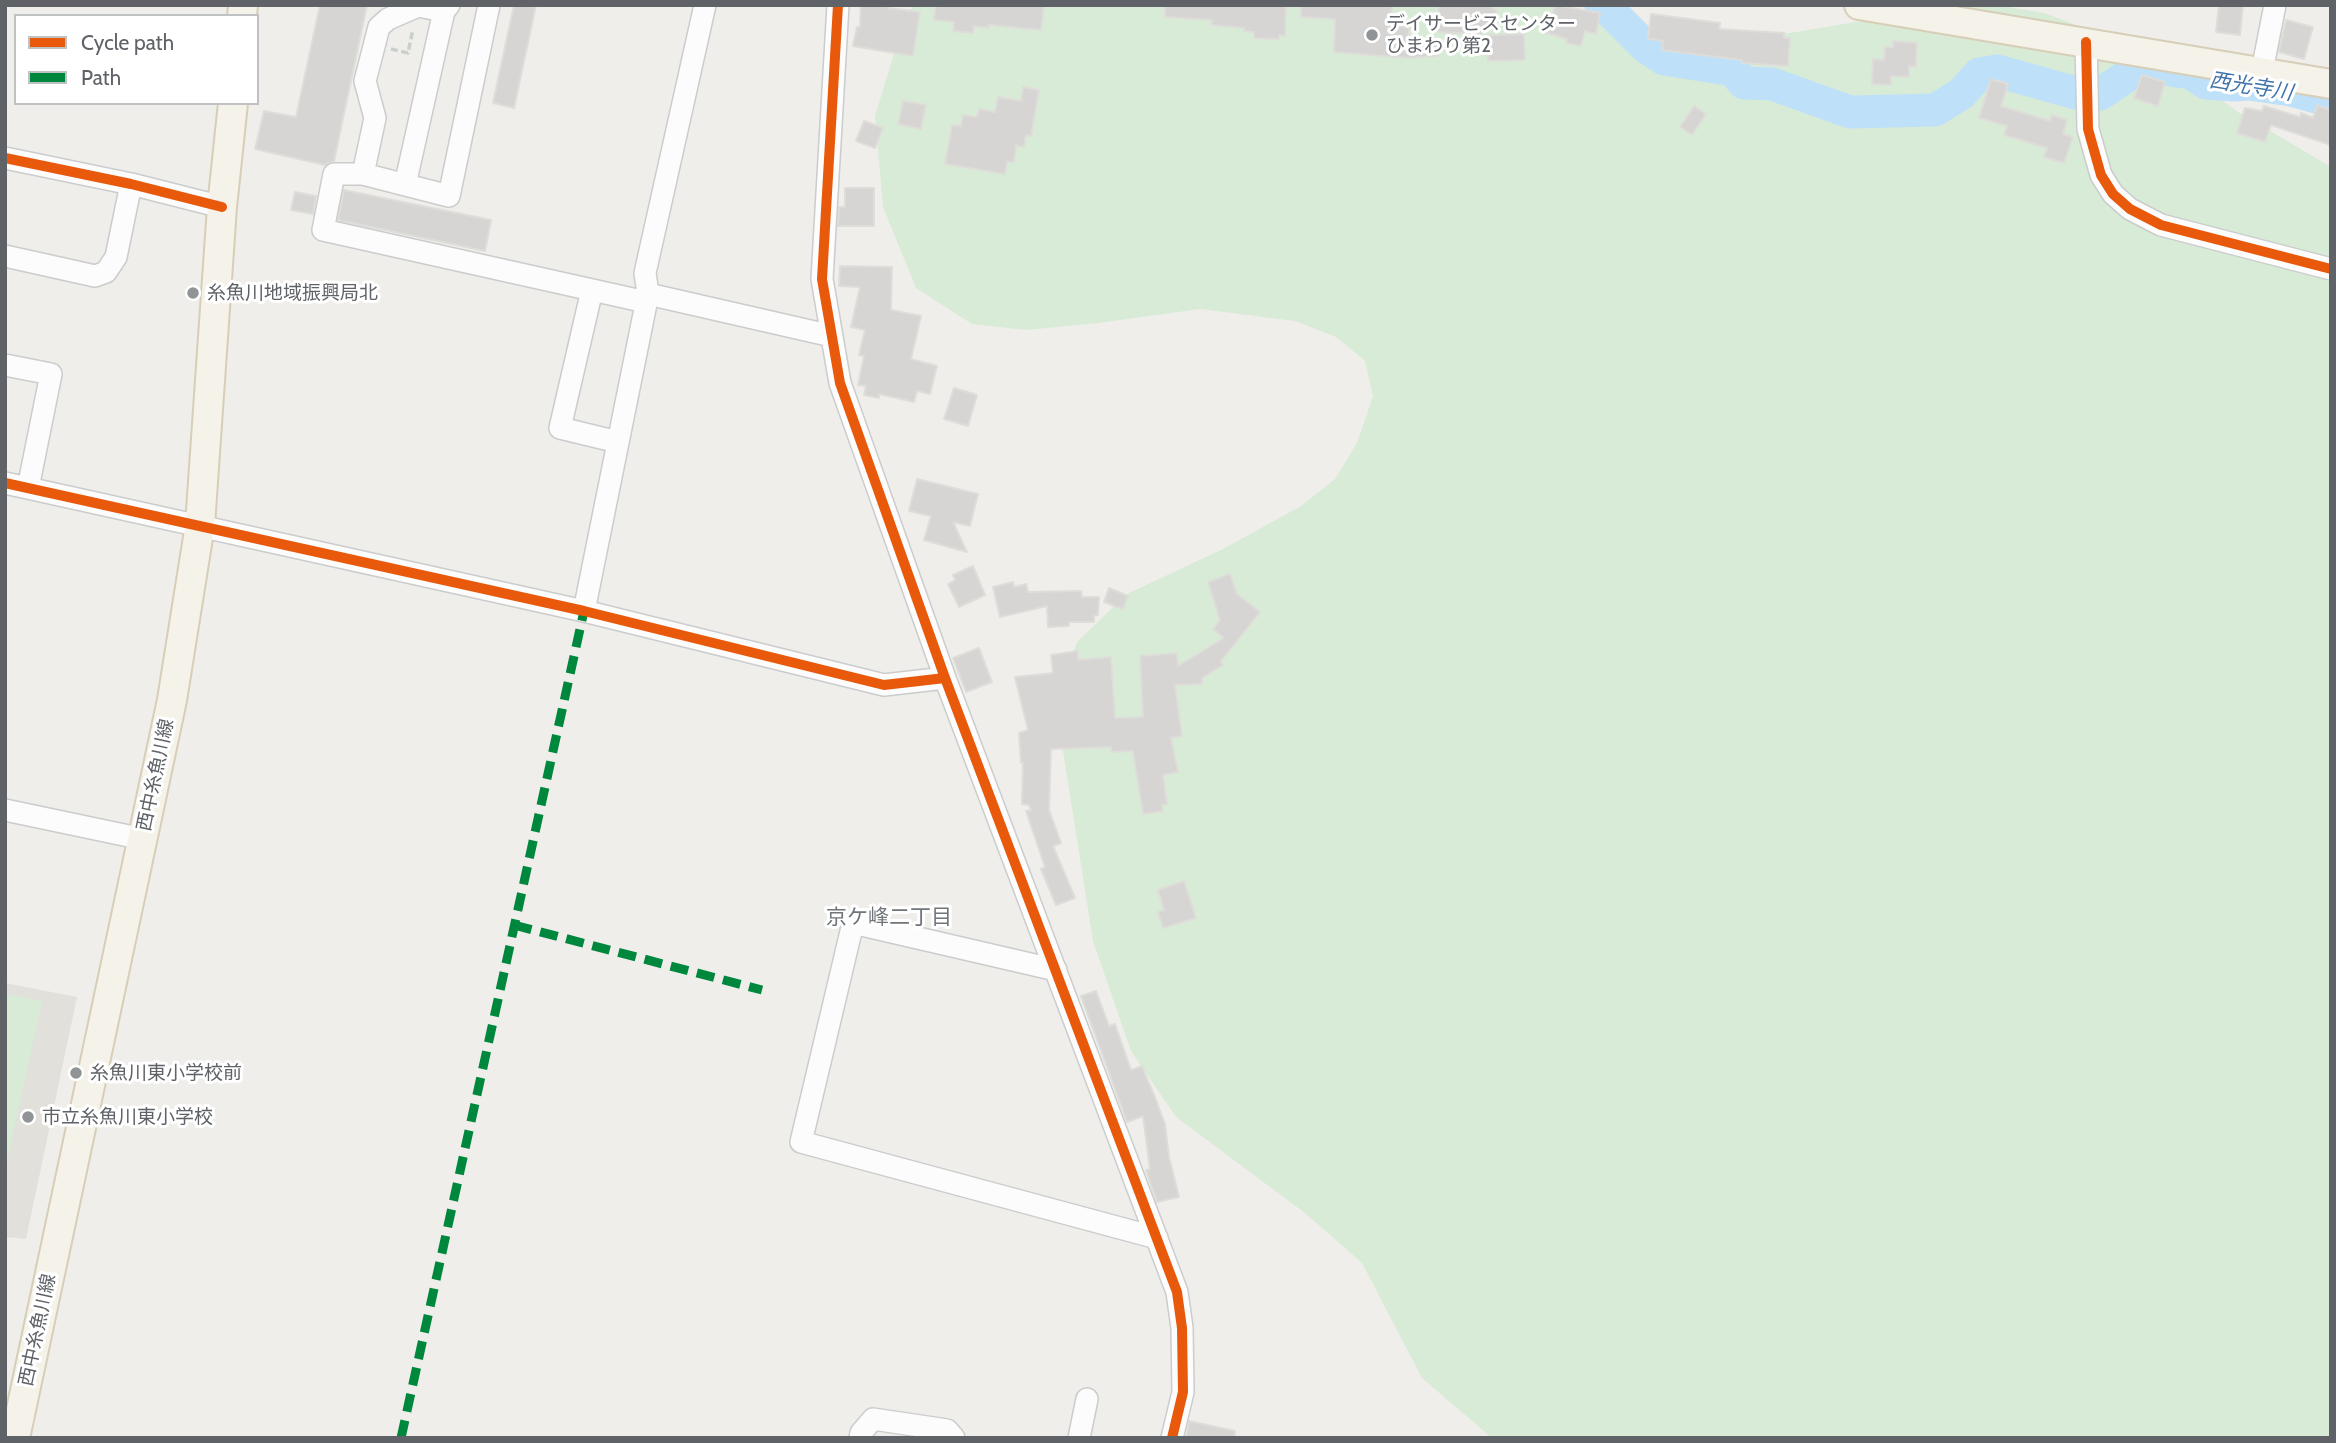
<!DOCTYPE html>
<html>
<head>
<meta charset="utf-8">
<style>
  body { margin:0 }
  #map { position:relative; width:2336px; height:1443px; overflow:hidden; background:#efeeea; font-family:Cabin,sans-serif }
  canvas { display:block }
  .frame { position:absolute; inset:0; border:7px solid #5f6368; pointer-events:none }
  .legend { position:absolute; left:14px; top:14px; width:245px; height:91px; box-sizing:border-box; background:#fff; border:2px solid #bfc1c3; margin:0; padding:9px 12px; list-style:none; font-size:21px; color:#5f6368 }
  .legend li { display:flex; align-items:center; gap:14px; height:35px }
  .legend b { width:35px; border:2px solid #bfc1c3 }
</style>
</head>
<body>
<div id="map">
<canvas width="2336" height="1443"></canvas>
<div class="frame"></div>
<ul class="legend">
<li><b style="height:9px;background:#e8590c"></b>Cycle path</li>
<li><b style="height:9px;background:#00873e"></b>Path</li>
</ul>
</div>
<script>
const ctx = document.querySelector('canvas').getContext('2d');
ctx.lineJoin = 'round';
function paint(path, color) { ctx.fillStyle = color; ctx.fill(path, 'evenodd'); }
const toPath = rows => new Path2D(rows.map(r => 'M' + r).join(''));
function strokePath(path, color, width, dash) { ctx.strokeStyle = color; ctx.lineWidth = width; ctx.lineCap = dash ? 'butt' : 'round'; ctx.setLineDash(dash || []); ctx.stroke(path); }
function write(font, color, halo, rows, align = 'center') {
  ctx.font = font + ' Cabin,"Noto Sans JP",sans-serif'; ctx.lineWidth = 6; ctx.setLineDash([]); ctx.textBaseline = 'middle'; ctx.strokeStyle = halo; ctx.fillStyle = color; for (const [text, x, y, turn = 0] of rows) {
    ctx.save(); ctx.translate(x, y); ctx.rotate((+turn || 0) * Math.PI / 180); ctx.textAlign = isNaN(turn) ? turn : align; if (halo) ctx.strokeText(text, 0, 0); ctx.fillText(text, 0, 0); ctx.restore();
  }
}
paint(toPath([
  [5,983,77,997,26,1239,5,1237]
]), '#e2e0da');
paint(toPath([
  [915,5,1561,5,1633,33,1760,38,1957,5,1996,5,2044,13,2163,57,2238,112,2331,167,2331,1438,1492,1438,1422,1378,1362,1263,1305,1213,1176,1117,1131,1051,1093,941,1063,751,1058,694,1077,642,1127,594,1223,549,1301,506,1335,479,1357,443,1373,396,1365,361,1336,337,1295,321,1200,309,1098,323,1026,330,972,324,916,288,883,207,875,116,906,14],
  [5,994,42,1001,5,1171]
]), '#d8ebd6');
strokePath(toPath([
  [1601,5,1612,13,1646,47,1664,59,1733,70,1744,83,1772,84,1850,112,1935,110,1961,94,1979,74,1997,71,2076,93,2100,94,2142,66,2191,73,2206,83,2234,85,2249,84,2291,90,2331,101]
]), '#bfe0f9', 33);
const building = toPath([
  [320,5,367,5,334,161,325,165,255,149,264,111,296,117,320,5],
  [514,5,536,5,514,108,493,103,514,5],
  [861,5,888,5,888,8,920,12,913,56,853,46,857,27,860,27,861,5],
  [936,5,1044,5,1041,30,989,25,989,28,974,26,973,33,953,31,954,22,934,20,936,5],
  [1165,5,1286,5,1285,36,1279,35,1279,39,1254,38,1254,32,1244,31,1244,28,1211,25,1212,20,1165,17,1165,5],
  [1301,5,1392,5,1391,26,1409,27,1408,40,1436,38,1437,56,1409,58,1334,52,1335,19,1301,17,1301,5],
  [1439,5,1488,5,1497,11,1481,34,1438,32,1439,5],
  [1555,5,1600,13,1596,34,1585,31,1581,46,1566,43,1567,39,1540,31,1545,16,1552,18,1555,5],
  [2219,5,2243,5,2240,35,2216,32,2219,5],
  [1651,14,1720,23,1719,29,1784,33,1784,38,1790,38,1788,66,1742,63,1742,60,1662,50,1663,41,1648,39,1651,14],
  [2286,20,2313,27,2304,59,2279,52,2286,20],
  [1524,34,1525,60,1488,61,1487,35,1524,34],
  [1893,41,1917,43,1916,67,1909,66,1909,77,1891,76,1891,85,1872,84,1873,59,1884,60,1885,47,1893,47,1893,41],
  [2142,75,2165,82,2158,106,2134,98,2142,75],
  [1991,79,2008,84,2001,106,2050,121,2052,115,2067,120,2063,134,2073,137,2064,163,2044,157,2047,148,2004,135,2007,126,1979,118,1991,79],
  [1023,87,1039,90,1031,136,1026,135,1024,147,1016,145,1014,162,1007,162,1005,174,945,164,952,125,961,126,963,115,977,117,979,109,995,112,998,97,1021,101,1023,87],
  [903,101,926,105,921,129,898,124,903,101],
  [2317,105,2331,110,2331,145,2271,125,2265,142,2237,133,2245,108,2262,111,2264,106,2300,117,2301,113,2313,118,2317,105],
  [1694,106,1706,114,1692,135,1680,127,1694,106],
  [864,121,883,128,875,148,856,141,864,121],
  [845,188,874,188,874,226,838,226,839,207,845,207,845,188],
  [344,190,491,220,485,251,338,220,344,190],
  [295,192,316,196,313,214,291,210,295,192],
  [840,266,892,267,891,310,921,316,911,359,937,366,930,394,917,391,914,402,879,394,879,398,864,395,866,386,858,385,864,356,859,355,865,330,851,327,860,287,839,286,840,266],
  [954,388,977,395,968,426,944,419,954,388],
  [917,479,978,494,970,526,953,522,967,552,924,540,931,516,909,511,917,479],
  [973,566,985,595,959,607,948,584,955,580,953,575,973,566],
  [1230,574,1237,594,1260,612,1221,661,1223,665,1202,678,1202,684,1175,685,1182,736,1171,738,1178,772,1163,775,1167,804,1162,805,1163,811,1143,814,1133,751,1111,752,1111,747,1051,749,1049,810,1061,843,1053,846,1075,898,1056,905,1041,869,1045,867,1026,811,1031,810,1029,805,1022,804,1023,762,1021,763,1019,733,1028,730,1015,677,1053,673,1051,655,1078,651,1078,660,1111,657,1115,718,1143,717,1140,656,1177,653,1178,666,1224,638,1213,629,1220,620,1208,582,1230,574],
  [1013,582,1014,587,1026,584,1028,592,1081,591,1082,597,1099,597,1098,615,1094,616,1094,622,1069,622,1069,626,1048,627,1047,606,1000,617,993,587,1013,582],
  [1109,588,1128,596,1123,609,1104,602,1109,588],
  [979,648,992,682,966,692,953,658,979,648],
  [1184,881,1196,918,1163,928,1158,912,1164,910,1158,890,1184,881],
  [1096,991,1109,1026,1115,1024,1131,1070,1142,1066,1156,1100,1165,1124,1169,1157,1179,1197,1157,1202,1146,1170,1150,1169,1143,1116,1127,1122,1081,996,1096,991],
  [1189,1421,1235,1431,1234,1438,1186,1438,1189,1421]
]);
paint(building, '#d6d5d3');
strokePath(building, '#deddd9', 2);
const minor = toPath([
  [489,5,449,196,363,174,334,174,323,230,646,302],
  [838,5,822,279,840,383,945,678,1177,1292,1182,1328,1183,1392,1172,1438],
  [2086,42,2088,129,2101,175,2113,194,2130,209,2161,225,2331,269],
  [2262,71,2275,5],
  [5,158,131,184,222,207],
  [363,174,375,118,365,81,379,27,388,19,418,6,444,11],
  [405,185,444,11,449,5],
  [5,256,95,276,106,272,116,257,131,184],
  [592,290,560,428,618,442],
  [648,294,832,336],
  [5,365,51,374,28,488],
  [5,483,584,611,884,685,945,678],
  [584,611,648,294,645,273,705,5],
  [5,810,143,839],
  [1056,970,853,923,801,1142,1157,1238],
  [860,1438,861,1433,873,1419,947,1430,954,1438],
  [1079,1438,1087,1399]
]);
const major = toPath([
  [1859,5,2331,84],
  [242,16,243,5],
  [15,1438,172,700,200,525,222,207,233,103]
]);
strokePath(minor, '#cbcccc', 24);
strokePath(major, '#d7ceb8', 32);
strokePath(toPath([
  [391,49,408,53,413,29]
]), '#cacfcc', 3.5, [7, 3.5]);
strokePath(minor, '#fdfcfc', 21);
strokePath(major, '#f4f2e9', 28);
strokePath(toPath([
  [514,925,762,990],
  [401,1438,584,611]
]), '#00873e', 9, [18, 9]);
strokePath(toPath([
  [838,5,822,279,840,383,945,678,1177,1292,1182,1328,1183,1392,1172,1438],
  [2086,42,2088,129,2101,175,2113,194,2130,209,2161,225,2331,269],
  [5,158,131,184,222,207],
  [5,483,584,611,884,685,945,678]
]), '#e8590c', 10);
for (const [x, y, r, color] of [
  [1372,35,7,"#919496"],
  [193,293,7,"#919496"],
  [76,1073,7,"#919496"],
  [28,1117,7,"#919496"]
]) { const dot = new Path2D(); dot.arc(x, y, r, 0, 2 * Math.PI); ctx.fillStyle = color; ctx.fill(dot); strokePath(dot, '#fff', 2.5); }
write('19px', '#5f6368', '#fff', [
  ["デイサービスセンター",1386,24],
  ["ひまわり第2",1386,46],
  ["糸魚川地域振興局北",207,293],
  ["糸魚川東小学校前",90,1073],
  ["市立糸魚川東小学校",42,1117]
], 'left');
write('19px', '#5f6368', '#fff', [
  ["西中糸魚川線",156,775,-78],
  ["西中糸魚川線",38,1330,-78]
]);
write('italic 21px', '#4174aa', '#fff', [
  ["西光寺川",2251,87,9]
]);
write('21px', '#70757a', '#fff', [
  ["京ケ峰二丁目",889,918]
]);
</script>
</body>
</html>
